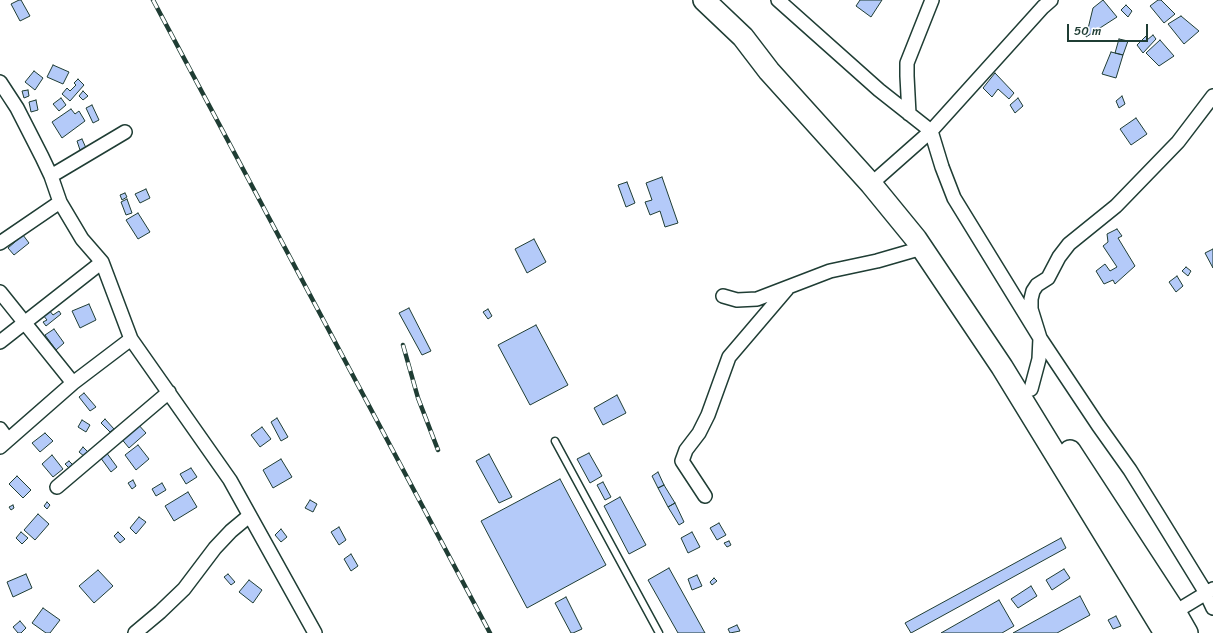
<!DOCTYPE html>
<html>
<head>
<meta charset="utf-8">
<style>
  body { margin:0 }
  #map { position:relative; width:1213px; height:633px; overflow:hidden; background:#fff; font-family:Sriracha,sans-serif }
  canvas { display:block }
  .scale { position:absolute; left:1067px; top:24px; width:81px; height:18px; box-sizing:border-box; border:2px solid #1f3d34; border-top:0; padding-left:5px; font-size:12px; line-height:14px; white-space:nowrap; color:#1f3d34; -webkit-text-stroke:3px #fff; paint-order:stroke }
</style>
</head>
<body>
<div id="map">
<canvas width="1213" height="633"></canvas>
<div class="scale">50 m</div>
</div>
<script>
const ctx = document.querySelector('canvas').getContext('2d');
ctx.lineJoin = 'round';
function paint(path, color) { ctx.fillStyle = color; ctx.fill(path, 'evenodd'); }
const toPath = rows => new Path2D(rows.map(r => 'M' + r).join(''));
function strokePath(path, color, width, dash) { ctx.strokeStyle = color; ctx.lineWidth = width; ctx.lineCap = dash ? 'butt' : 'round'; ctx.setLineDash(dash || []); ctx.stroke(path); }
const building = toPath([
  [19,0,21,0,30,16,20,21,11,4,19,0],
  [860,0,882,0,871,17,856,6,860,0],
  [1103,0,1117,17,1086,37,1093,8,1103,0],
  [1158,0,1161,0,1175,14,1164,23,1150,6,1158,0],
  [1126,5,1132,11,1128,17,1121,10,1126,5],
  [1181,16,1199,31,1184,44,1168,24,1181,16],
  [1153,35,1156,39,1143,53,1137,45,1146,36,1147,40,1153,35],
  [1119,39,1128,41,1123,55,1115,53,1119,39],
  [1160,40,1174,56,1159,66,1146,53,1160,40],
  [1111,52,1123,55,1116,78,1102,74,1111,52],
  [53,65,69,72,63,84,47,77,53,65],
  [34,71,43,78,35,90,25,82,34,71],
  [995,73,1014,93,1009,99,998,89,992,97,983,88,995,73],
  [78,79,84,85,70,101,62,94,67,88,70,91,76,85,74,83,78,79],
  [28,90,29,96,24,98,22,91,28,90],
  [83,91,88,96,83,100,79,96,83,91],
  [1122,96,1125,104,1119,108,1116,101,1122,96],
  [61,98,66,105,59,111,53,104,61,98],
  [1018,98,1023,106,1015,113,1010,105,1018,98],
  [36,100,38,110,31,112,29,102,36,100],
  [92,105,99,120,93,123,86,108,92,105],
  [71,109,75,114,79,111,85,121,62,138,52,122,71,109],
  [1136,118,1147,134,1131,145,1120,129,1136,118],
  [82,139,86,148,80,150,77,141,82,139],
  [662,177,678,223,665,227,660,211,650,215,645,202,652,200,646,183,662,177],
  [627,182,635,203,626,207,618,185,627,182],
  [146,189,150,198,140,203,135,194,146,189],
  [125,193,127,197,122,200,120,195,125,193],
  [127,199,132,213,126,215,121,202,127,199],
  [138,213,150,232,138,239,126,220,138,213],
  [1117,229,1122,236,1118,238,1135,266,1115,284,1113,280,1104,284,1096,271,1105,264,1110,271,1117,267,1103,246,1108,242,1107,234,1117,229],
  [23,235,29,243,14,255,8,248,23,235],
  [534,239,546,262,527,273,515,249,534,239],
  [1213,249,1213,268,1205,253,1213,249],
  [1186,267,1191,271,1188,276,1182,271,1186,267],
  [1177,276,1183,286,1176,292,1169,282,1177,276],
  [89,304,96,320,80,328,72,311,89,304],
  [409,308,431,351,422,355,399,313,409,308],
  [488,309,492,316,488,319,483,312,488,309],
  [49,310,53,315,59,311,61,314,46,326,43,322,47,320,43,315,49,310],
  [536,325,568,385,530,405,498,345,536,325],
  [54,329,64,343,56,350,45,335,54,329],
  [84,393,96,407,90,411,79,397,84,393],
  [617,395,626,413,603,425,594,408,617,395],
  [277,418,288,437,281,441,271,422,277,418],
  [105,419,114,429,110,432,101,423,105,419],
  [82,420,90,425,86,432,78,427,82,420],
  [136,422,146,433,129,448,120,437,136,422],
  [262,427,271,439,260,447,251,435,262,427],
  [45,433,53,441,40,452,32,443,45,433],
  [138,445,149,459,136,470,125,455,138,445],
  [83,447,89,453,85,457,79,452,83,447],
  [106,452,117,467,111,472,100,457,106,452],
  [589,453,602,476,590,483,577,459,589,453],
  [489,454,512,497,499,503,476,461,489,454],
  [52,455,63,469,53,477,42,464,52,455],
  [281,459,292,477,273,488,263,470,281,459],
  [69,461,74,466,71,470,65,464,69,461],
  [191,468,197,477,186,484,180,474,191,468],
  [658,472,664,485,658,488,652,476,658,472],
  [17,476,31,490,23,498,9,484,17,476],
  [560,479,606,565,527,608,481,521,560,479],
  [133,480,136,486,132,489,128,483,133,480],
  [603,482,611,497,605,500,597,485,603,482],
  [162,483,166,490,156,496,152,489,162,483],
  [664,485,675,503,668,507,658,488,664,485],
  [188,492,197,507,174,521,165,506,188,492],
  [620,497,646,545,629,554,604,506,620,497],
  [310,500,317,504,313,512,305,508,310,500],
  [47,502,50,505,47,509,44,506,47,502],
  [675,503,684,522,679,525,668,507,675,503],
  [13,505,14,508,11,510,9,507,13,505],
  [38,514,49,524,35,540,24,530,38,514],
  [139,517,146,522,136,534,130,528,139,517],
  [719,523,726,535,717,540,710,528,719,523],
  [339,527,346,540,339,545,331,532,339,527],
  [281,529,287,537,281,542,275,535,281,529],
  [21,532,28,538,22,544,16,538,21,532],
  [118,532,125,539,120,543,114,536,118,532],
  [692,532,700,547,688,553,681,538,692,532],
  [1061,538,1066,548,911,633,905,623,1061,538],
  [729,541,731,545,727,547,724,543,729,541],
  [351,554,358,566,351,571,344,559,351,554],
  [669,568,705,633,678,633,648,580,669,568],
  [1064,569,1070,578,1052,590,1046,580,1064,569],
  [98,570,113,586,94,603,79,586,98,570],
  [26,574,32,588,13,597,7,582,26,574],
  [228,574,235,582,231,585,224,577,228,574],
  [697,575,702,586,692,590,688,579,697,575],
  [714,578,717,581,712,585,710,582,714,578],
  [249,580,262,590,253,603,239,592,249,580],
  [1031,586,1037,596,1018,608,1011,599,1031,586],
  [1080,596,1090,615,1057,633,1013,633,1080,596],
  [566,597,582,629,573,633,571,633,555,603,566,597],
  [999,600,1014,626,1002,633,941,633,999,600],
  [43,608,60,620,50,633,46,633,32,623,43,608],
  [1116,616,1121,626,1113,629,1108,620,1116,616],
  [20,621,26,628,21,633,18,633,13,627,20,621],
  [737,625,740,631,730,633,728,629,737,625]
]);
paint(building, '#b4caf9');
strokePath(building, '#1f3d34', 1);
const service = toPath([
  [555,441,659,633]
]);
const minor = toPath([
  [778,0,879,90,931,131,942,167,954,198,1040,338,1098,425,1130,470,1158,515,1206,593,1213,608],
  [0,82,17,108,42,157,51,176,60,202,82,239,102,262,131,339,230,480,315,633],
  [909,114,907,76,907,63,932,0],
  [51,176,125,132],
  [871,184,931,131,1043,7,1051,0],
  [0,243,60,202],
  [0,292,73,383],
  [723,296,737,300,757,299,830,271,877,261,922,248],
  [0,342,102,262],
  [1031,389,1039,359,1040,338,1031,309,1031,299,1033,291,1037,285,1048,278,1059,257,1069,244,1116,206,1178,142,1213,96],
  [0,429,8,440],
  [0,447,73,383,131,339],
  [57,487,169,392],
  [705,496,682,461,686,450,699,433,708,415,729,357,787,289],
  [1175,612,1213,589],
  [135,633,160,612,184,589,215,548,231,531,249,516]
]);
const trunk = toPath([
  [704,0,743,37,769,71,871,184,916,239,1002,367,1165,633],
  [1070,451,1175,612,1187,633]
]);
strokePath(service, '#1f3d34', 9);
strokePath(minor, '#1f3d34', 16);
strokePath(trunk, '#1f3d34', 24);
strokePath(service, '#fff', 6);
strokePath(minor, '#fff', 13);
strokePath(trunk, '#fff', 21);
const rail = toPath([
  [153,0,490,633],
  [403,345,418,398,438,450]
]);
strokePath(rail, '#1f3d34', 4.5);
strokePath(rail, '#fff', 3, [9]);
</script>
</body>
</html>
